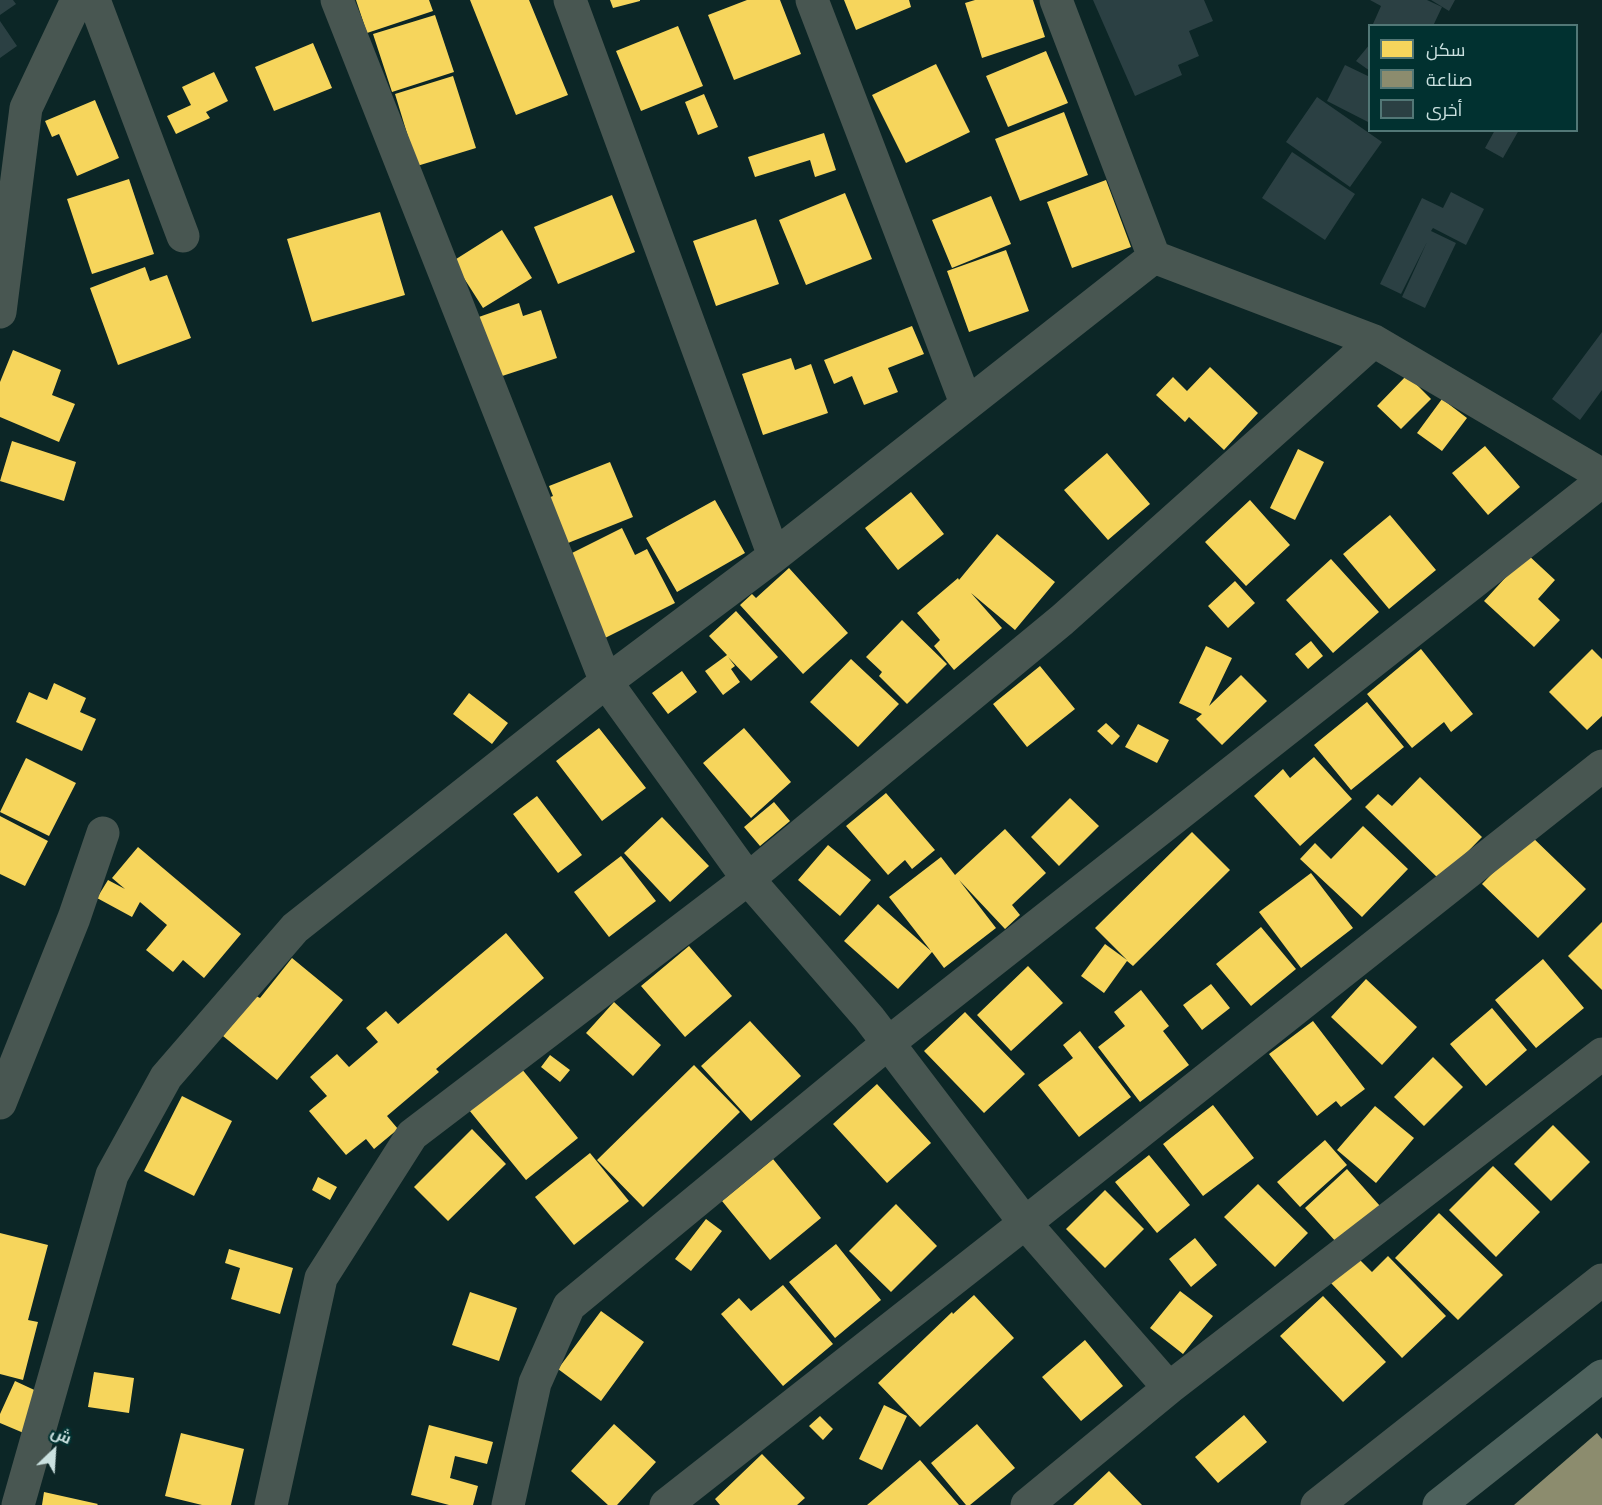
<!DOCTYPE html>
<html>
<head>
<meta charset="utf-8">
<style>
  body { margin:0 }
  #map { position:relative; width:1602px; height:1505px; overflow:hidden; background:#0c2626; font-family:"Archivo Narrow",Cairo,sans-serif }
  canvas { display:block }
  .legend { position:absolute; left:1368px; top:24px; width:210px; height:108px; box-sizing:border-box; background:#013130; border:2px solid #527776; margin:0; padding:8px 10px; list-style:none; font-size:18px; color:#cbe1e0 }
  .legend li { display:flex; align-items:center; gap:12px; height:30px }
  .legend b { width:30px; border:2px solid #527776 }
  .north { position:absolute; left:24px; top:1421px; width:60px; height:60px; -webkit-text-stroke:4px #013130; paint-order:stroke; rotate:25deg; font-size:16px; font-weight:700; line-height:24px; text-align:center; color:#cbe1e0 }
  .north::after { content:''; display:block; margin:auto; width:21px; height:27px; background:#cbe1e0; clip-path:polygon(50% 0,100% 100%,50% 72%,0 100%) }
</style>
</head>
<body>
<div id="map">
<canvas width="1602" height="1505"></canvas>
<ul class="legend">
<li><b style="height:16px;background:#f6d55c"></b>سكن</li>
<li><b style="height:16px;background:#8c8c6e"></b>صناعة</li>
<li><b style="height:16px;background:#2b4043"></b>أخرى</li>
</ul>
<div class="north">ش</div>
</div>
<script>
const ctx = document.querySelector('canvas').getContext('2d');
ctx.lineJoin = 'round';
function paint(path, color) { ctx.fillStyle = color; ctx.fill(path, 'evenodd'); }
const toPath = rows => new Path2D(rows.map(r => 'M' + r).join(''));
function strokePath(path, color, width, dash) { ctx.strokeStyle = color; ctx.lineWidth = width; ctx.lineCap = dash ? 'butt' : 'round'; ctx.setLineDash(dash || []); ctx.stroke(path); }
paint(toPath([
  [356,0,429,0,433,11,367,33],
  [470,0,529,0,568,95,516,115],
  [610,0,640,0,640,1,613,8],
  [747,0,780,0,801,54,734,80,708,15],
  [844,0,909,0,911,7,856,30],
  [975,0,1033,0,1045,37,982,58,965,3],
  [435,15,454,72,392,92,373,34],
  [678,26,703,86,641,111,616,51],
  [313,43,332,88,274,111,255,67],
  [1046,51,1068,103,1008,127,986,76],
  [936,64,970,132,906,163,872,95],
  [214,72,228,101,206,112,210,118,176,134,167,116,191,105,182,87],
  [453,76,476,148,417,166,395,94],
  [704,94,718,127,698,135,685,102],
  [95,100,119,158,77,176,59,134,52,137,45,121],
  [1064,112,1088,175,1020,201,995,139],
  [824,133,836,170,815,177,810,160,755,177,748,157],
  [129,179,154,254,92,274,67,199],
  [1106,180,1131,247,1072,268,1047,202],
  [845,193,872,259,806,285,779,220],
  [612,195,635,252,558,284,534,227],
  [991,196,1011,244,952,268,932,220],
  [380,212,405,295,312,322,287,239],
  [756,219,779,284,716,306,693,241],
  [502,230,532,278,483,308,453,261],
  [1006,250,1029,311,969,332,947,271],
  [145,267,150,281,167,275,191,338,118,365,90,288],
  [519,303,523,316,541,310,557,358,493,379,473,319],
  [912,326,924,354,888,368,898,392,864,405,852,376,834,384,824,360],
  [13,350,61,370,52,395,75,404,59,442,0,417,0,382],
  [791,358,795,370,811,364,828,413,763,435,742,374],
  [1210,367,1258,413,1224,450,1189,417,1185,422,1156,395,1173,377,1187,391],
  [1407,375,1431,399,1401,429,1377,406],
  [1442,399,1467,418,1442,451,1417,433],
  [12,441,76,462,64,501,0,481],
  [1485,446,1520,487,1488,515,1452,473],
  [1298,449,1324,462,1295,520,1270,508],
  [1107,453,1150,504,1108,540,1064,490],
  [610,462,633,517,558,547,540,501,553,496,549,486],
  [911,492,944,534,898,570,865,528],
  [715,500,745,553,677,592,646,538],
  [1250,500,1290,545,1246,586,1205,542],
  [1390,515,1436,570,1389,609,1343,554],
  [622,528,635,555,647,549,675,603,603,639,562,558],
  [997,534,1055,582,1015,630,971,593,1002,628,954,670,934,646,940,640,917,613,958,578,959,580],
  [1527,554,1555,580,1538,599,1560,620,1534,647,1484,601],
  [1331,559,1379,612,1333,653,1286,600],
  [789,568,848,633,803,674,740,605,752,594,756,598],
  [1235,581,1255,603,1228,628,1208,606],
  [736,611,778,657,751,681,728,657,735,666,731,669,740,682,723,695,705,671,727,655,709,636],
  [902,620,947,664,907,704,879,676,882,672,866,657],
  [1311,641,1323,656,1308,669,1295,654],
  [1206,646,1232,658,1209,706,1241,675,1267,701,1222,745,1196,719,1202,714,1179,703],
  [1421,649,1473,714,1451,732,1444,722,1412,748,1367,694],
  [1592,649,1602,659,1602,716,1587,730,1549,692],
  [851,659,899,704,858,747,810,702],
  [1040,666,1075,709,1027,747,993,704],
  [682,671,697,692,668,714,652,693],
  [54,683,86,698,80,712,96,719,82,751,16,722,29,692,47,700],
  [469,693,508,723,492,744,453,714],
  [1367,702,1404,747,1351,790,1314,745],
  [1106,723,1120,736,1112,745,1097,731],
  [1138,724,1169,740,1157,763,1125,747],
  [599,728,646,788,602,821,556,761],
  [744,728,791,782,751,818,703,763],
  [1314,757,1352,799,1300,846,1254,796,1283,769,1290,778],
  [26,758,76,783,49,836,0,812],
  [1420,777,1482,837,1440,880,1365,807,1378,794,1392,806],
  [886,793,935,850,912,869,905,860,888,875,846,826],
  [537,796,582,855,558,873,513,814],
  [1070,798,1099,826,1059,866,1031,837],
  [774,802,790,821,760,846,744,827],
  [0,816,48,841,25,886,0,874],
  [662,817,709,866,670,902,624,853],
  [1363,826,1408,869,1362,917,1300,859,1315,843,1331,859],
  [1005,829,1046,873,1012,905,1020,915,1005,929,959,880,996,928,944,968,932,952,898,989,844,941,878,904,931,951,889,897,941,857,955,875],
  [1192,832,1230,870,1133,966,1127,961,1104,993,1081,976,1105,944,1127,960,1095,928],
  [1530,835,1586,889,1538,938,1482,884],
  [828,845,871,880,840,916,798,880],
  [138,847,241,934,204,978,183,960,173,972,146,950,167,925,140,902,132,917,97,898,108,880,125,889,112,878],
  [621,856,656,901,609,937,574,892],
  [1311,873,1353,928,1301,968,1259,912],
  [1602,922,1602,990,1568,956],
  [1261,927,1296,969,1251,1006,1216,964],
  [506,933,544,978,436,1069,439,1072,387,1116,398,1129,374,1149,366,1139,346,1155,309,1111,327,1096,310,1077,337,1054,349,1067,378,1042,366,1028,386,1011,398,1024],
  [689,946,732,996,685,1037,641,986],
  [292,958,343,1000,277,1080,223,1036,256,996,260,998],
  [1543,959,1584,1008,1536,1048,1495,1000],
  [1028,966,1063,1003,1011,1051,977,1015],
  [1366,979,1417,1027,1382,1065,1331,1017],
  [1211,984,1230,1008,1202,1030,1183,1005],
  [1141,990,1169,1026,1163,1031,1189,1065,1140,1102,1098,1047,1125,1026,1114,1012],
  [614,1002,661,1045,633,1076,586,1033],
  [1492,1008,1527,1050,1486,1086,1450,1044],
  [965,1012,1025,1074,984,1113,924,1051],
  [750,1021,801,1076,751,1121,701,1066],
  [1313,1021,1365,1089,1341,1107,1336,1101,1317,1116,1269,1054],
  [1080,1031,1131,1097,1079,1137,1038,1085,1073,1058,1063,1045],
  [550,1055,570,1070,560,1082,541,1067],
  [1433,1057,1463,1087,1424,1126,1394,1097],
  [694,1065,740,1112,643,1207,597,1160],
  [521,1068,578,1138,526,1180,469,1110],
  [877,1084,931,1143,887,1183,833,1124],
  [182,1096,232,1121,194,1196,144,1171],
  [1213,1105,1254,1158,1203,1196,1163,1144],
  [1375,1106,1414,1138,1376,1183,1337,1150],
  [1553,1125,1590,1162,1551,1201,1514,1164],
  [472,1129,506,1164,448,1221,414,1187],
  [1325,1140,1347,1165,1300,1207,1277,1182],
  [590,1153,629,1201,574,1245,535,1197],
  [1149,1155,1190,1205,1157,1233,1115,1182],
  [773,1159,821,1218,770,1260,722,1201],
  [1493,1166,1540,1212,1496,1257,1449,1210],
  [1347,1169,1380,1206,1338,1244,1305,1208],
  [318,1177,337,1187,330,1200,312,1190],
  [1258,1184,1308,1233,1275,1267,1224,1217],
  [1105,1190,1144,1229,1105,1268,1066,1229],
  [896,1204,937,1246,891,1292,849,1251],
  [1439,1213,1503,1275,1458,1320,1395,1258],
  [706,1219,722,1231,691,1271,675,1259],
  [0,1233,48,1245,28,1320,38,1322,23,1380,0,1374],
  [1195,1238,1217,1265,1191,1287,1169,1259],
  [836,1244,881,1300,835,1338,789,1282],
  [229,1249,293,1268,280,1314,231,1299,240,1268,225,1263],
  [1388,1256,1446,1316,1402,1358,1331,1283,1358,1258,1372,1272],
  [783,1285,833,1344,783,1386,721,1314,739,1298,751,1311],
  [1180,1291,1213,1316,1183,1354,1150,1328],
  [470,1292,517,1308,499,1361,452,1345],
  [974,1295,1014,1338,920,1427,878,1383,952,1312,953,1314],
  [1323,1296,1386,1362,1343,1402,1280,1336],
  [601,1311,644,1342,601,1401,558,1369],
  [1085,1340,1123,1386,1081,1421,1042,1377],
  [94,1372,134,1378,129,1413,88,1407],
  [15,1381,43,1394,26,1434,0,1423,0,1414],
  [884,1405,907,1416,882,1470,859,1459],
  [1244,1415,1267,1442,1218,1483,1195,1457],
  [820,1416,833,1429,823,1440,809,1426],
  [614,1424,656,1462,617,1505,608,1505,571,1471],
  [977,1424,1015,1468,970,1505,966,1505,931,1463],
  [429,1425,493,1442,487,1464,455,1456,450,1478,478,1486,473,1505,449,1505,411,1495],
  [181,1433,244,1449,231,1505,202,1505,165,1496],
  [762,1454,805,1498,797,1505,720,1505,715,1499],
  [920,1460,959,1505,867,1505],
  [1109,1471,1142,1505,1073,1505],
  [44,1492,98,1504,97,1505,42,1505]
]), '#f6d55c');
paint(toPath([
  [1597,1433,1602,1439,1602,1505,1514,1505]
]), '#8c8c6e');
paint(toPath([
  [0,0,13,0,16,4,0,15],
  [1093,0,1204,0,1213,21,1189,31,1199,56,1178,65,1182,75,1135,96],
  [1370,0,1427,0,1442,7,1433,26,1376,26,1373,24,1381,6],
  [1431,0,1455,0,1449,11],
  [0,21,17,46,0,58],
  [1370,44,1370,71,1356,61],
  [1345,65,1370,77,1370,123,1327,101],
  [1317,97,1382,142,1350,187,1286,142],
  [1495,130,1519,130,1503,158,1485,148],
  [1292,152,1355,194,1325,240,1262,198],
  [1451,192,1484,209,1466,245,1433,228,1431,231,1456,243,1425,308,1402,297,1427,242,1401,294,1380,284,1422,198,1443,208],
  [1602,332,1602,390,1580,420,1552,399]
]), '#2b4043');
strokePath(toPath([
  [94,0,183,236],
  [570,0,774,556],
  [812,0,966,403],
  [1056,0,1154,257,1374,341,1602,475],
  [1154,257,774,556,606,682,748,879,1062,620,1374,341],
  [0,312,26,108,77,0],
  [0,1103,74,918,103,833],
  [1169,1388,1025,1223,1602,766],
  [18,1505,112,1175,166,1077,295,928,606,682,337,0],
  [271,1505,321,1278,412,1135,748,879,869,1018,1025,1223,666,1505],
  [508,1505,535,1383,569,1306,887,1044,1602,481],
  [1027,1505,1169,1388,1602,1054],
  [1317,1505,1602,1280]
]), '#485651', 33);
strokePath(toPath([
  [1439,1505,1602,1376]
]), '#4e625d', 33);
</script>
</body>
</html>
